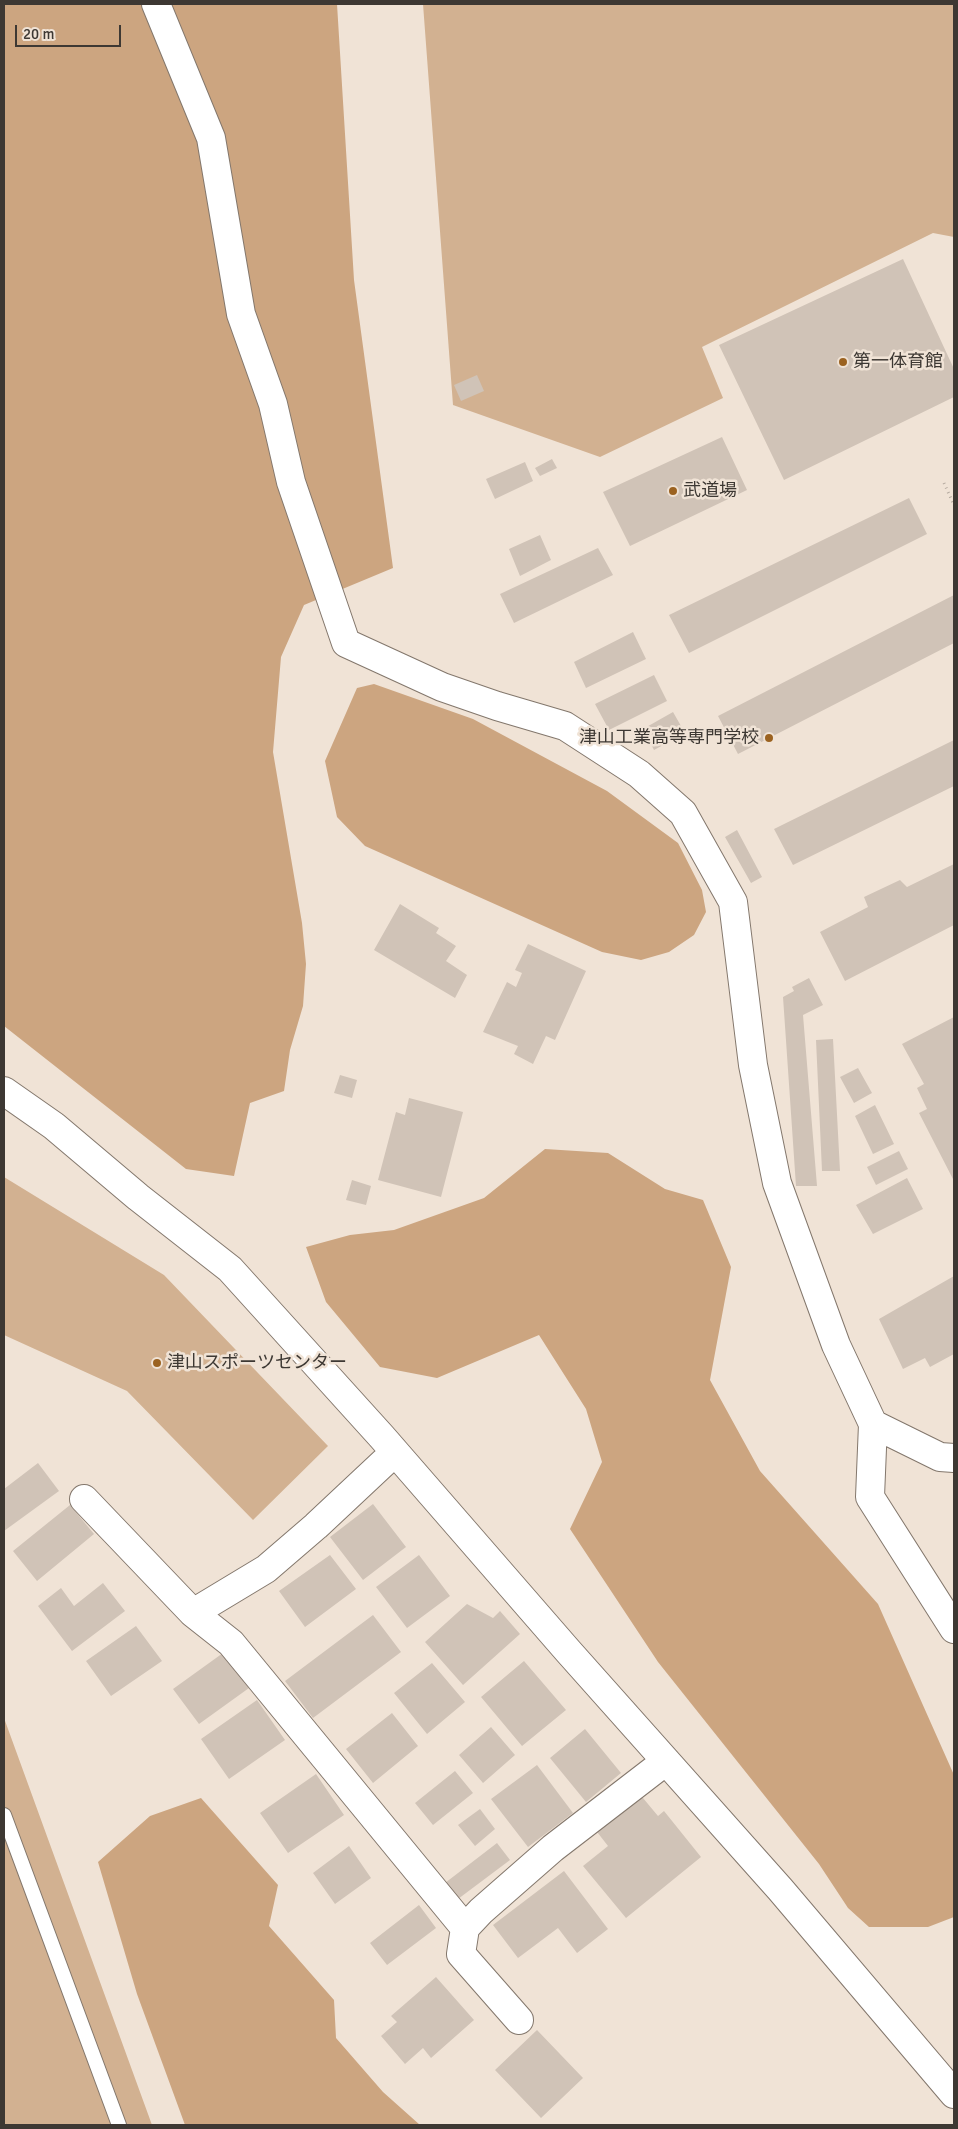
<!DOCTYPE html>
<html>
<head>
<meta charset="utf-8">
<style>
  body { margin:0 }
  #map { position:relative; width:958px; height:2129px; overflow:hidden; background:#f0e3d6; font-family:Signika,sans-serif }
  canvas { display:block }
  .frame { position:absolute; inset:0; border:5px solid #3d3833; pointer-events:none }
  .scale { position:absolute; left:15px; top:25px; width:106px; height:22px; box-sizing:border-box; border:2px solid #3d3833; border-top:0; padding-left:6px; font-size:15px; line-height:18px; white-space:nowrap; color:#3d3833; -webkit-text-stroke:4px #f0e3d6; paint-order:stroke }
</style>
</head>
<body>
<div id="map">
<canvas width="958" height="2129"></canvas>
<div class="frame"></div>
<div class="scale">20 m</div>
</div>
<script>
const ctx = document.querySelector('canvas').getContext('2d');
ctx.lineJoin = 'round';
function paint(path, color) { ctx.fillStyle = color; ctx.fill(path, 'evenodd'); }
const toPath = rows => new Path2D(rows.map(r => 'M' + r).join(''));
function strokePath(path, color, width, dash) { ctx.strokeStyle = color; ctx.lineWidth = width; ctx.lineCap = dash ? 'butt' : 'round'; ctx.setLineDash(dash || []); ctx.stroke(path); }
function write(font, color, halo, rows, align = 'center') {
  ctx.font = font + ' Signika,"Noto Sans JP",sans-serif'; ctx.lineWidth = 5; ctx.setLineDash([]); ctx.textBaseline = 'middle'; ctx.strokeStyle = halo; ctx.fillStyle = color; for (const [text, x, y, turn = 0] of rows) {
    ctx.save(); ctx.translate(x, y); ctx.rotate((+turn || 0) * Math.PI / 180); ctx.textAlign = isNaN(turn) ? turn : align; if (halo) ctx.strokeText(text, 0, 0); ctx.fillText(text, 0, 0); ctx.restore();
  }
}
paint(toPath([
  [423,4,954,4,954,237,933,233,702,347,723,398,600,457,453,405],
  [4,1177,164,1275,328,1446,253,1520,127,1391,4,1335],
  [4,1718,152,2125,4,2125]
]), '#d2b191');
paint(toPath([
  [4,4,337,4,354,280,393,568,304,605,281,657,273,752,302,923,306,964,303,1006,290,1050,284,1091,250,1103,234,1176,186,1169,4,1026],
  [374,684,473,719,607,791,678,843,702,890,706,912,694,935,669,952,641,960,602,952,365,846,337,817,325,761,357,688],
  [545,1149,608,1153,665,1189,703,1200,731,1267,710,1380,760,1471,878,1604,954,1775,954,1917,928,1927,869,1927,848,1908,819,1864,658,1662,570,1529,602,1462,586,1409,539,1335,437,1378,380,1367,326,1302,306,1247,350,1235,394,1230,484,1198],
  [201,1798,278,1885,269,1926,334,2000,336,2038,383,2092,420,2125,185,2125,137,1994,98,1862,150,1816]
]), '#cca580');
paint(toPath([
  [903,259,954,369,954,397,784,480,719,345],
  [477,375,484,391,461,401,454,385],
  [722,437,747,490,630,546,603,492],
  [552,459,557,468,540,476,535,468],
  [525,462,533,481,495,499,486,479],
  [909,498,927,534,689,653,669,615],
  [540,535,551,560,520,576,509,549],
  [598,548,613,575,514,623,500,594],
  [954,595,954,643,738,754,718,716],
  [633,632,646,659,586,688,574,662],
  [654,675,667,701,609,730,595,704],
  [673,712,685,733,654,750,643,729],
  [954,740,954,786,793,865,774,829],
  [737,830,762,877,751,883,725,837],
  [954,864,954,925,845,981,820,932,868,907,864,897,900,880,907,887],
  [400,904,439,928,436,933,456,946,446,961,467,975,455,998,374,950],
  [528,944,586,971,555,1040,546,1036,533,1064,514,1054,518,1046,483,1032,507,982,516,987,522,973,515,970],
  [809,978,823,1005,803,1015,817,1186,796,1186,783,997,794,991,792,987],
  [954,1017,954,1181,919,1113,927,1109,917,1088,924,1084,902,1044],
  [833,1039,840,1171,822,1171,816,1040],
  [858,1068,872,1093,854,1103,840,1077],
  [340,1075,357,1080,352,1098,334,1093],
  [409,1098,463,1112,441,1197,378,1180,396,1112,405,1115],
  [875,1105,894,1144,873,1154,855,1116],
  [899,1151,908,1169,876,1185,867,1167],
  [907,1178,923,1209,873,1234,856,1205],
  [352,1180,371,1186,366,1205,346,1200],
  [954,1276,954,1354,930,1367,925,1358,903,1369,879,1319],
  [38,1463,59,1491,4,1531,4,1489],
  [373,1504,406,1547,363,1580,330,1537],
  [70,1505,94,1534,37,1581,13,1551],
  [330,1555,356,1589,305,1627,279,1591],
  [419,1555,450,1596,407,1628,376,1587],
  [103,1583,125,1611,72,1651,38,1606,61,1588,74,1606],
  [467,1604,493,1618,500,1611,520,1634,463,1685,425,1642],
  [373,1615,401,1652,313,1718,285,1681],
  [136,1626,162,1661,111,1696,86,1661],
  [223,1653,249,1688,199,1724,173,1689],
  [524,1661,566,1710,522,1746,481,1697],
  [432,1663,465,1702,427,1734,394,1693],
  [257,1700,285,1740,229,1779,201,1739],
  [392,1713,418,1746,373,1783,346,1749],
  [491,1727,515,1755,483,1783,459,1755],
  [585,1729,621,1773,586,1802,550,1758],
  [537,1765,573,1813,528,1847,491,1799],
  [455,1771,473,1793,433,1825,415,1803],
  [316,1774,344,1815,288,1853,260,1813],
  [638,1792,658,1816,664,1811,701,1857,626,1918,583,1866,608,1846,594,1828],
  [480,1809,495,1829,475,1846,458,1825],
  [497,1843,510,1860,458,1899,445,1883],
  [349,1846,371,1878,335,1904,313,1873],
  [564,1871,608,1929,577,1953,558,1928,518,1958,493,1925],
  [419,1905,436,1928,387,1965,370,1943],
  [436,1977,474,2020,431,2058,423,2048,405,2064,381,2036,397,2022,391,2016],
  [537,2030,583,2078,541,2118,495,2070]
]), '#d0c3b7');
const service = toPath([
  [4,1815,119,2125]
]);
const minor = toPath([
  [156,4,211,138,241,314,273,404,291,482,346,643,442,687,497,706,565,726,639,774,683,813,733,902,753,1065,777,1183,836,1345,873,1424,940,1457,954,1458],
  [4,1091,54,1126,138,1197,230,1269,382,1437,568,1651,780,1889,954,2094],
  [873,1424,870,1497,954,1629],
  [84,1499,193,1613,266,1569,316,1526,395,1452],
  [193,1613,231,1643,465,1928,481,1911,553,1848,666,1761],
  [465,1928,461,1954,519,2020]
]);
strokePath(service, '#83776c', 16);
strokePath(minor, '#83776c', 30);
strokePath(toPath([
  [944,483,954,505]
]), '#b5aba0', 3, [1, 4]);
strokePath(service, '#fff', 14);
strokePath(minor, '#fff', 28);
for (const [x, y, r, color] of [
  [843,362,5,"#9b6220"],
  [673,491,5,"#9b6220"],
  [769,738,5,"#9b6220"],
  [157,1363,5,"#9b6220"]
]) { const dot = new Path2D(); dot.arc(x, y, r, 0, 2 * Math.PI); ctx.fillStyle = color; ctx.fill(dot); strokePath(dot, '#f0e3d6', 2); }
write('18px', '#3d3833', '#f0e3d6', [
  ["第一体育館",853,362],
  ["武道場",683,491],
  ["津山工業高等専門学校",759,738,"right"],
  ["津山スポーツセンター",167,1363]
], 'left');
</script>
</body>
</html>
